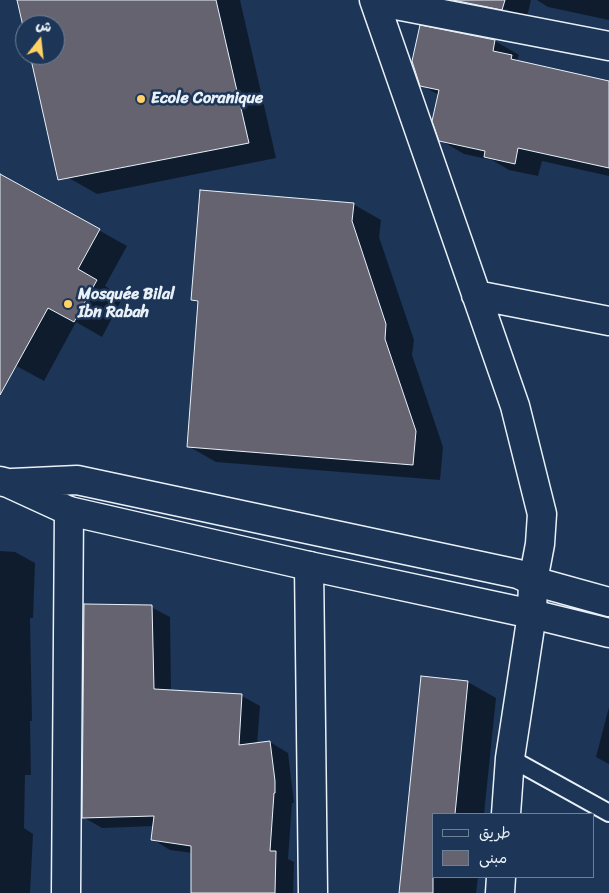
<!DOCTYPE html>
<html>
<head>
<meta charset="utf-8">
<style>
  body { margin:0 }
  #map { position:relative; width:609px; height:893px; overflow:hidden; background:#1d3557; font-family:Sriracha,"Playpen Sans Arabic",sans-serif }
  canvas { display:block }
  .legend { position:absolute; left:432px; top:813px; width:162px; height:65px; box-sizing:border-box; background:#1d3557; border:1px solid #6e8097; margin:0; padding:6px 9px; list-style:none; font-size:15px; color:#e8f1f8 }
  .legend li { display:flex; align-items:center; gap:10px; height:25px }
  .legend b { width:25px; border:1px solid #6e8097 }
  .north { position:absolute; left:15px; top:15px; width:50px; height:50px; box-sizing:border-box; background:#1d3557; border:1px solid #6e8097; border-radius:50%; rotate:16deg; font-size:14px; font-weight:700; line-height:20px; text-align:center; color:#e8f1f8 }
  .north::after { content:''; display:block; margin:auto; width:18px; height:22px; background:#ffd166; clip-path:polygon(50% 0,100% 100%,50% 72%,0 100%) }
</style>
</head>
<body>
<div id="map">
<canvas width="609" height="893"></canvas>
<ul class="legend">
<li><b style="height:6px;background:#1d3557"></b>طريق</li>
<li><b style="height:14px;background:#656370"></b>مبنى</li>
</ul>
<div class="north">ش</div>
</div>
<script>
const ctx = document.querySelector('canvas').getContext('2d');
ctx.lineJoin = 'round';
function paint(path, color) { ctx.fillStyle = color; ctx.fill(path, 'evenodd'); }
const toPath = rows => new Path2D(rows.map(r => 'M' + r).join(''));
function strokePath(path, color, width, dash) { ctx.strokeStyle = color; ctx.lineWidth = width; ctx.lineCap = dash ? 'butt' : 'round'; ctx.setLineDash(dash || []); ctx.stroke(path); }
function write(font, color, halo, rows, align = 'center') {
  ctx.font = font + ' Sriracha,sans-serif'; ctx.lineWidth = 5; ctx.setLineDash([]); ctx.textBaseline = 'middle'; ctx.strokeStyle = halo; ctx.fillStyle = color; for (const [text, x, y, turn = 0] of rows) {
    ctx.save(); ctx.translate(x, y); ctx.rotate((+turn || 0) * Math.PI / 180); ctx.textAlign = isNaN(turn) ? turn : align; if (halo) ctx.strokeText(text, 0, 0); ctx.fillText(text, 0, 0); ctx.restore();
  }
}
paint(toPath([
  [18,0,240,0,276,158,97,194,69,178,32,55,55,55,55,25,25,25,25,29],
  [463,0,531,0,526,22,486,14,462,1],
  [486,5,509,10,508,12,486,8],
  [537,0,609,0,609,20,548,7],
  [455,34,495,41,519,55,517,60,521,62,609,82,609,176,542,161,538,176,509,170,492,160,464,154,440,140,439,95,421,85],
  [0,175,127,246,105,286,123,297,102,337,76,322,44,381,0,357],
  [353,204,381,220,379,237,414,340,412,355,443,447,440,480,216,462,188,446,199,303,193,300],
  [0,551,15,552,35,563,33,618,30,618,32,721,30,721,31,775,25,775,24,828,33,834,30,893,0,893],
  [151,607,170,617,171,691,242,696,260,706,257,744,270,742,288,753,294,803,292,803,288,859,294,862,293,893,192,893,193,853,170,850,152,839,154,826,102,828,83,817],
  [422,678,468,682,496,698,484,814,433,814,433,877,478,877,476,893,400,893],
  [609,707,609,764,596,757]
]), '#0007');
const building = toPath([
  [17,0,216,0,249,143,58,180,30,55,55,55,55,25,25,25,25,35,17,0],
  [453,0,505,0,502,10,453,0],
  [420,25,495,40,493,51,512,55,511,59,609,81,609,168,518,148,515,164,484,157,485,151,439,141,432,121,439,90,420,86,412,61,420,25],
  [0,174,100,229,78,269,97,280,74,322,48,308,0,395,0,174],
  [200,190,354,203,352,221,386,324,385,339,416,431,413,465,187,447,198,301,191,300,200,190],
  [84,604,152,605,154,689,242,694,239,745,270,741,275,781,275,793,274,793,270,851,276,851,275,893,191,893,191,846,151,840,154,816,82,818,84,604],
  [421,676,468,681,455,814,433,814,433,893,399,893,421,676]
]);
paint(building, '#656370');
strokePath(building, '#e8f1f8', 1);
const service = toPath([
  [510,758,609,813]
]);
const minor = toPath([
  [374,0,515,406,542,514,540,544,533,581,532,614,510,758,506,814],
  [375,1,609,46],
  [476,295,609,321],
  [309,566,313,893],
  [66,893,69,511],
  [500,893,501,877]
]);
const primary = toPath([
  [0,481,8,483,69,511,309,566,532,614,609,633],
  [12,483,77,480,518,574,533,581,609,602]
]);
strokePath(service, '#e8f1f8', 20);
strokePath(minor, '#e8f1f8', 31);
strokePath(primary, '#e8f1f8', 31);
strokePath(service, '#1d3557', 16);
strokePath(minor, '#1d3557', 28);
strokePath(primary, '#1d3557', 28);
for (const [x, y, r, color] of [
  [141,99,5,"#ffd166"],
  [68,304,5,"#ffd166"]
]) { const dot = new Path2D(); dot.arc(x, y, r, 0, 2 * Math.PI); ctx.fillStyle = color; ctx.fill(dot); strokePath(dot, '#1d3557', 2); }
write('bold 16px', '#e8f1f8', '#1d3557', [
  ["Ecole Coranique",151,99],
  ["Mosquée Bilal",78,295],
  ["Ibn Rabah",78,313]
], 'left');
</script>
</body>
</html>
